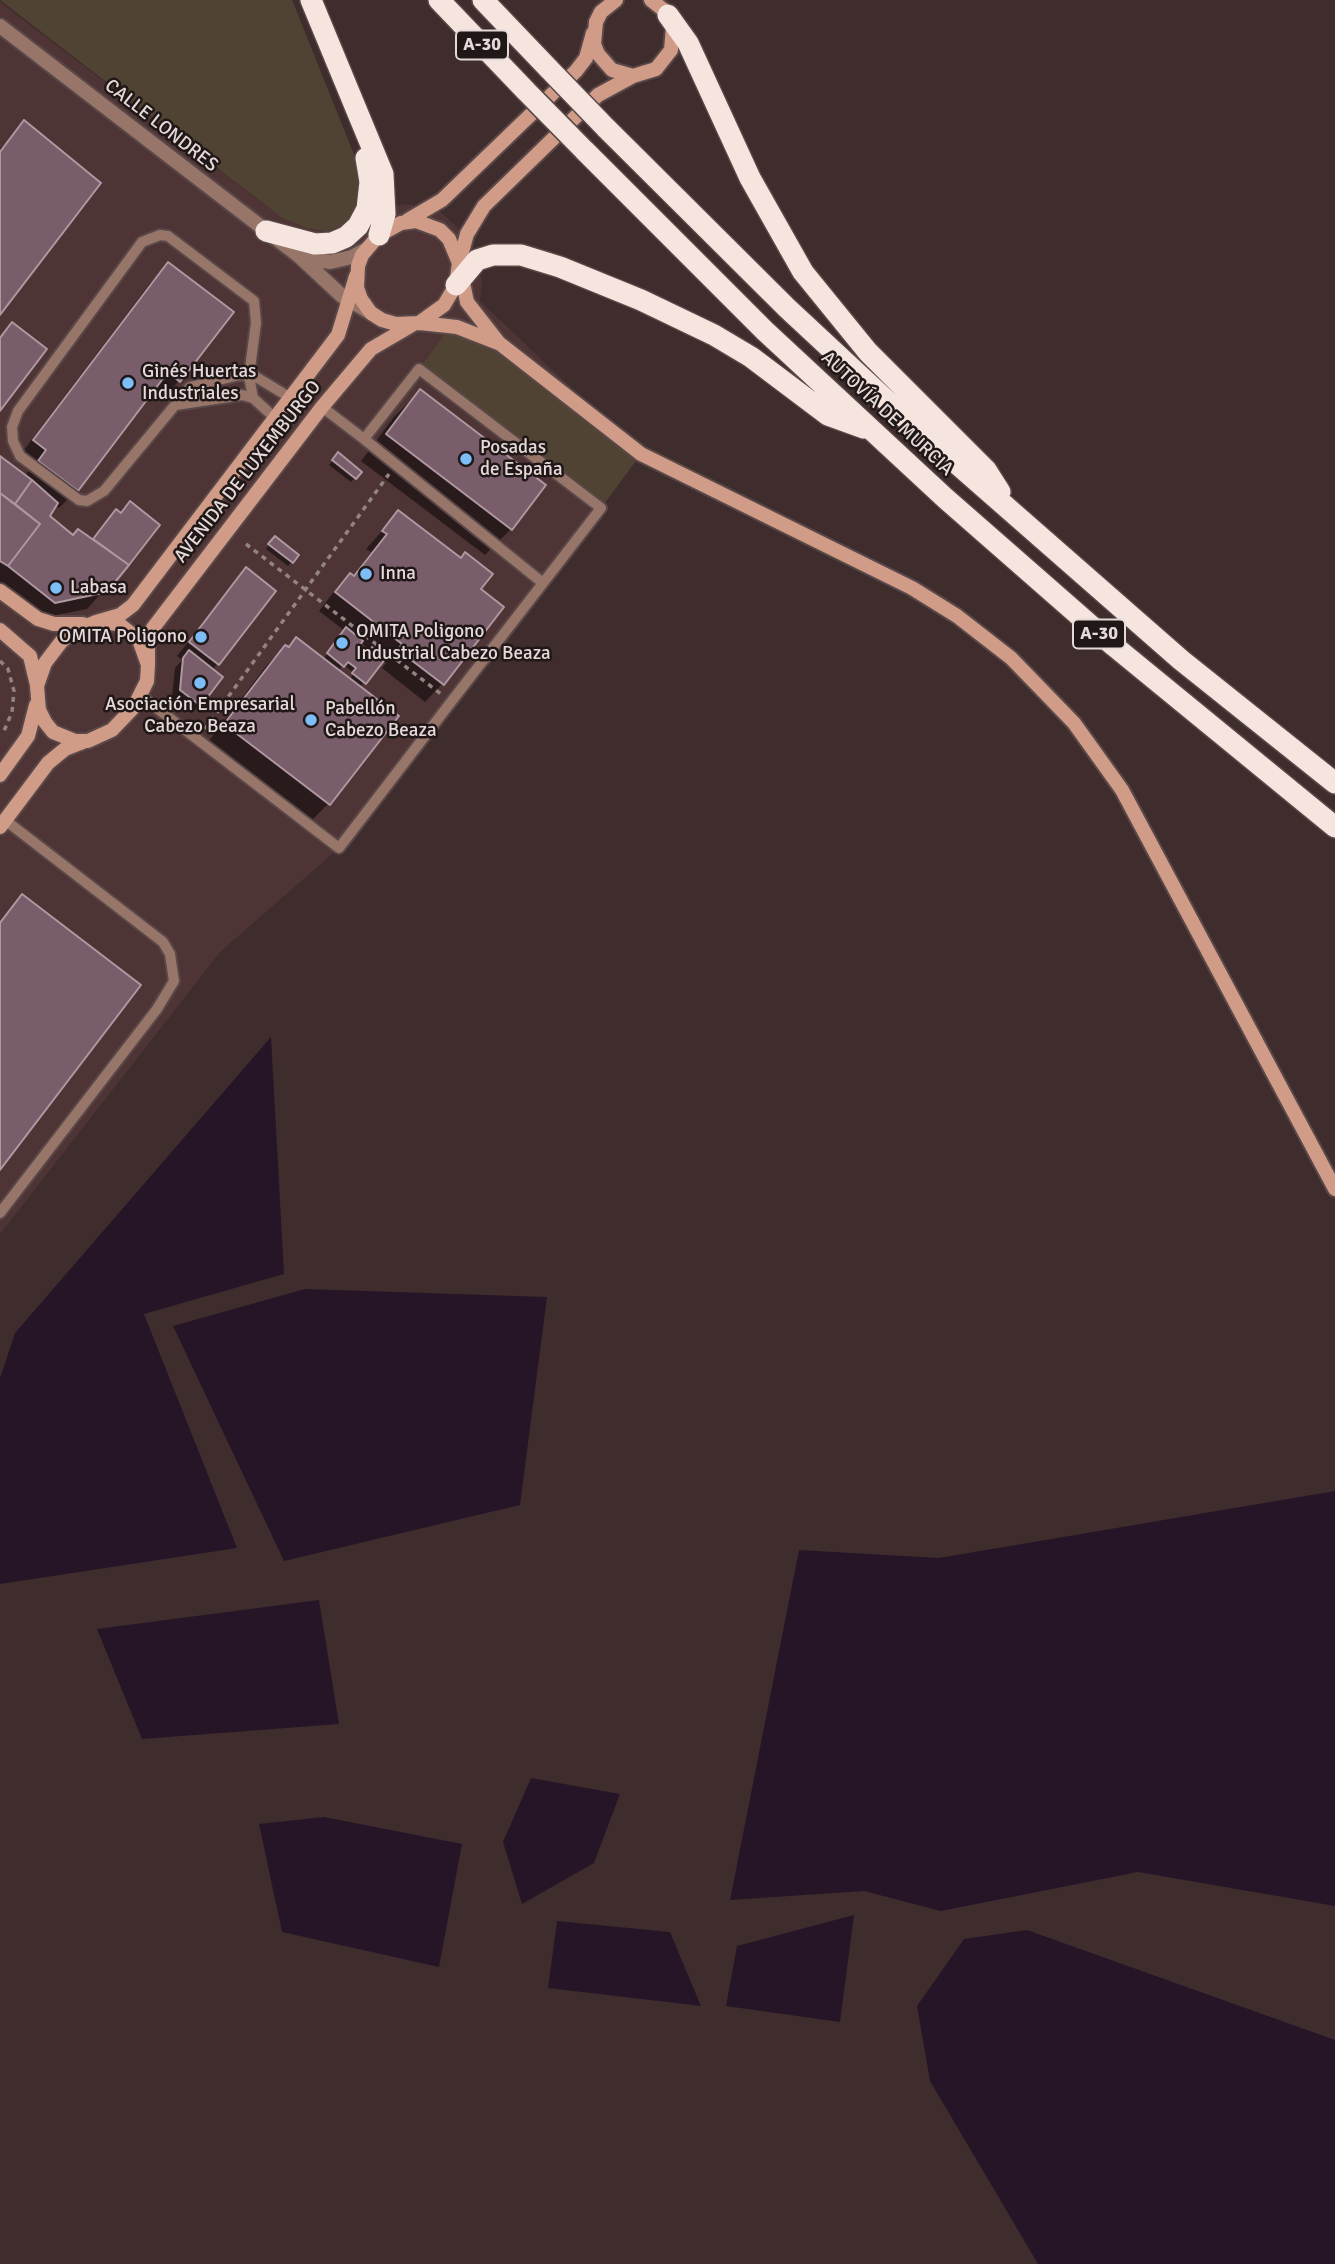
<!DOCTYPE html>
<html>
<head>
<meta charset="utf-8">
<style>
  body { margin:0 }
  canvas { display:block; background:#3f2c2d }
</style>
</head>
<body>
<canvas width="1335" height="2264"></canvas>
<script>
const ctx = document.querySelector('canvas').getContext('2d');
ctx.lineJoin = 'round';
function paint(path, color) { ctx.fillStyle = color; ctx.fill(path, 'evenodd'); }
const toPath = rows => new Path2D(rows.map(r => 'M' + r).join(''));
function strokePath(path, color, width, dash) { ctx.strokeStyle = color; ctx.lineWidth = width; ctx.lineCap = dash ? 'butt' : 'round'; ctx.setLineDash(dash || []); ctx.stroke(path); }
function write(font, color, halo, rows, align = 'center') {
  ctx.font = font + ' Signika,sans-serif'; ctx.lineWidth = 5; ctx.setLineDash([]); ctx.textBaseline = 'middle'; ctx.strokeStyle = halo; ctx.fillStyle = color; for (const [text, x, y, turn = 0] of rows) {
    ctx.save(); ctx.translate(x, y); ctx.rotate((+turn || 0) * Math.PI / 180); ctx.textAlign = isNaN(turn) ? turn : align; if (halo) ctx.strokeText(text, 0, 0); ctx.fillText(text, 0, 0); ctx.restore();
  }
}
paint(toPath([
  [0,2,281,217,407,204,442,213,457,227,482,279,480,301,641,454,339,848,220,952,0,1234]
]), '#4e3435');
paint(toPath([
  [0,0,292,0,357,162,361,192,359,209,346,224,327,231,306,228,281,217],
  [451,326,499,343,641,454,601,508,419,369]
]), '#514333');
paint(toPath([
  [271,1037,284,1274,144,1314,237,1548,0,1584,0,1378,15,1333],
  [305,1289,547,1297,520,1505,284,1561,173,1326],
  [1335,1491,1335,1906,1138,1872,941,1911,864,1891,730,1900,799,1550,939,1558],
  [319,1600,339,1724,142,1739,97,1629],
  [531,1778,620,1794,594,1863,522,1904,503,1842],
  [324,1817,462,1844,439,1967,282,1932,259,1824],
  [854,1915,840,2022,726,2006,737,1946],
  [557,1921,670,1932,701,2006,548,1988],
  [1027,1930,1335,2040,1335,2264,1038,2264,930,2081,917,2006,964,1939]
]), '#261527');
paint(toPath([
  [24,123,0,313,0,149],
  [168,264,179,381,162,398,152,391,77,490,59,508,55,505,47,517,72,536,91,540,116,511,120,514,130,504,128,563,87,609,37,619,0,591,0,459,23,478,30,469,17,459,151,282],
  [420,391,511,529,485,555,361,461,394,417],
  [338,455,360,472,351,482,329,465],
  [399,512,479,589,502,607,442,684,425,702,382,668,386,663,382,660,359,688,396,716,328,804,311,821,208,742,267,665,285,647,288,648,296,639,323,660,345,631,319,611,333,593,352,577,371,552,366,549],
  [360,642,371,651,367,654,357,646],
  [344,665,354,673,349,680,337,671],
  [271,542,296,556,288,566,266,549],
  [246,569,274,591,212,670,200,705,192,713,172,698,175,668,182,660,177,656]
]), '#0007');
const building = toPath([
  [24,120,101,183,0,315,0,152,24,120],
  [168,262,234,312,180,382,168,372,78,491,38,461,46,450,33,440,168,262],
  [12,322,47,349,0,411,0,338,12,322],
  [420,389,546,485,512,530,386,434,420,389],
  [338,452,362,472,356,479,332,460,338,452],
  [0,456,32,480,15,504,0,493,0,456],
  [32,480,58,503,50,516,73,535,78,529,129,565,107,592,55,603,8,566,40,524,15,504,32,480],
  [0,493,40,524,8,566,0,561,0,493],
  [130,501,160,525,129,565,93,539,116,509,121,513,130,501],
  [398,510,461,558,465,552,493,574,481,589,504,607,444,685,398,650,402,644,335,592,350,573,354,576,387,534,382,531,398,510],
  [275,536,299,555,293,563,268,544,275,536],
  [246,567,276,591,219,665,189,642,246,567],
  [346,627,363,641,359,646,368,652,372,647,386,658,366,684,352,673,356,668,348,662,344,667,327,653,346,627],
  [296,637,399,716,330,805,224,724,285,645,289,647,296,637],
  [189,650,223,677,201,706,180,690,183,658,189,650],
  [22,894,141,985,0,1170,0,923,22,894]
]);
paint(building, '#7a5d6a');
strokePath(building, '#ae98a1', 2);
const service = toPath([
  [253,398,249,376,256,323,254,301,168,236,160,235,142,242,18,411,12,427,13,441,20,456,79,500,87,501,104,491,190,387,240,375,249,376,256,377,289,397],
  [176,405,242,395,253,398,274,417],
  [322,407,364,439],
  [141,696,339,848,451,702,543,583,601,508,419,369,364,439,543,583],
  [0,1213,157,1009,174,981,170,954,163,942,5,820]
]);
const minor = toPath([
  [0,26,299,256,342,296,371,313],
  [300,257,330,262,352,257,367,249]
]);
const secondary = toPath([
  [616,0,601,12,596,22,594,44,598,54,612,70,633,76,656,69,671,50,673,27,665,11,651,0],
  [408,220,442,200,576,71,586,58,593,33],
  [416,221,440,230,449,239,459,263,456,285,444,305,419,323,396,324,382,320,371,313,361,299,357,288,358,266,362,255,379,235,401,223,416,221],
  [459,263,467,234,484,206,598,95,633,76],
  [461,273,467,302,499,343,641,454,912,588,957,616,1011,658,1074,723,1122,790,1335,1189],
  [420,323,457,327,498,343],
  [0,591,38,619,54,624,83,624],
  [96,622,120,615,133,605,338,335,356,276],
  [96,622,119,624,139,640,148,665,147,681,134,707,112,730,88,741,75,741,53,732,45,722,39,710,37,686,45,663,61,642,72,632,96,622],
  [0,630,30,656,37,685],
  [148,665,148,643,153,628,322,407,371,349,412,325],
  [0,775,28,736,36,705],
  [0,827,48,763,65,749,83,742]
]);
const motorway = toPath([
  [311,0,383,174,385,214,379,235],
  [439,0,526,91],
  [483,0,549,69],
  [668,15,688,43,750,178,803,272,868,352,986,470,1000,492],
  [606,128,787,308,915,427,1181,660,1335,783],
  [584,150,765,331,945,498,1114,646,1335,827],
  [266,231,315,244,332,243,346,237,358,226,367,209,370,182,366,158],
  [456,285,477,260,493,255,521,255,560,267,641,300,714,335,751,357,828,415,864,428]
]);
strokePath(service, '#5a4849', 14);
strokePath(minor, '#5a4849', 18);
strokePath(secondary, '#5a4849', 18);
strokePath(motorway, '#5a4849', 24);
strokePath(toPath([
  [246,544,441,694],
  [0,661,8,669,14,691,12,712,4,731],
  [205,729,389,474]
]), '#938383', 3.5, [5, 5]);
strokePath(service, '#977669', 10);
strokePath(minor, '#977669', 14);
strokePath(secondary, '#d09c87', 14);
strokePath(motorway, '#f6e5df', 21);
const motorwayBridge = toPath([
  [549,69,606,128],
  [526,91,584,150]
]);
strokePath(motorwayBridge, '#5a4849', 24, []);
strokePath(motorwayBridge, '#f6e5df', 21);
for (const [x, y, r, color] of [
  [128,383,7,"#7dbef9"],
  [466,459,7,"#7dbef9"],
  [366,574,7,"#7dbef9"],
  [56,588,7,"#7dbef9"],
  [201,637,7,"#7dbef9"],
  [342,643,7,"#7dbef9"],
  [200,683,7,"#7dbef9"],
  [311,720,7,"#7dbef9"]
]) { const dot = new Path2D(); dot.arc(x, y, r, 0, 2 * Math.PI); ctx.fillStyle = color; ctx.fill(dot); strokePath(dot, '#201717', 2.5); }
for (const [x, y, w] of [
  [482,45,52],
  [1099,634,52]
]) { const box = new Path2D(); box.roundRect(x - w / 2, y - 14.5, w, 29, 5); ctx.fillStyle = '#201717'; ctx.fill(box); strokePath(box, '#e6d9d9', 2); }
write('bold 18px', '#e6d9d9', null, [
  ["A-30",482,45],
  ["A-30",1099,634]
]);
write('19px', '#e6d9d9', '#201717', [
  ["CALLE LONDRES",161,126,38],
  ["AUTOVÍA DE MURCIA",887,414,43],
  ["AVENIDA DE LUXEMBURGO",248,472,-52]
]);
write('19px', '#e6d9d9', '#201717', [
  ["Ginés Huertas",142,372],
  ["Industriales",142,394],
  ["Posadas",480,448],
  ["de España",480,470],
  ["Inna",380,574],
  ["Labasa",70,588],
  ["OMITA Poligono",356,632],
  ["Industrial Cabezo Beaza",356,654],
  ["OMITA Poligono",187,637,"right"],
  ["Asociación Empresarial",200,705,"center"],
  ["Cabezo Beaza",200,727,"center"],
  ["Pabellón",325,709],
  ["Cabezo Beaza",325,731]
], 'left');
</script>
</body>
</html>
